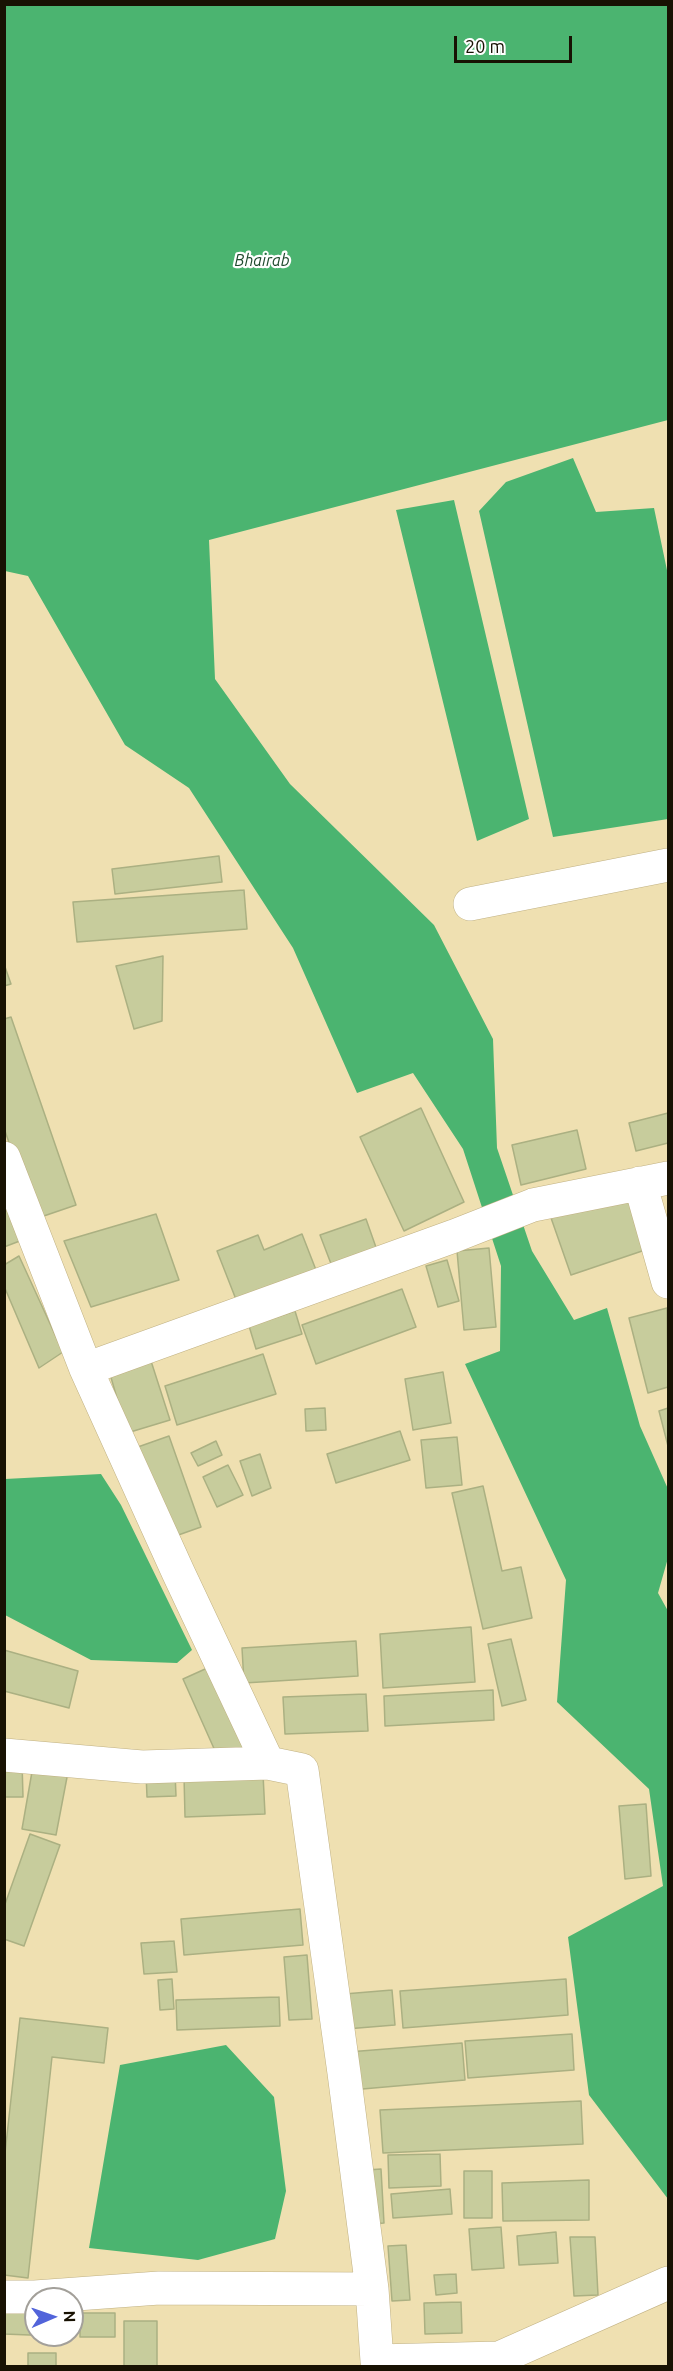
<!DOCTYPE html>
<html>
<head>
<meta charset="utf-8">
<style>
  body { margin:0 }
  #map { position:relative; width:673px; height:2371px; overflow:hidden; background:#efe0b1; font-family:Ubuntu,sans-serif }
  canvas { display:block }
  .frame { position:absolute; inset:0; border:6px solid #181203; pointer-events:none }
  .north { position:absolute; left:24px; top:2287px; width:60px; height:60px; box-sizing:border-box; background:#fff; border:2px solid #a3a09a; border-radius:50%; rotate:88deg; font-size:16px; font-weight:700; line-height:24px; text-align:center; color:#181203 }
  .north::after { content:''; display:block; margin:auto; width:21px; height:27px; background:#5264da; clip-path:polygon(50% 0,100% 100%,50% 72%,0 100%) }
  .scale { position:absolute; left:454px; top:36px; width:118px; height:27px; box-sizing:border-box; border:3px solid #181203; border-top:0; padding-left:8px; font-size:18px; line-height:21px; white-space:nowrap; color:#181203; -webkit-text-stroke:4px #fff; paint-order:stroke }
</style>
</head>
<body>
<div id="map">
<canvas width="673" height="2371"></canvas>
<div class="frame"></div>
<div class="north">N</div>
<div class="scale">20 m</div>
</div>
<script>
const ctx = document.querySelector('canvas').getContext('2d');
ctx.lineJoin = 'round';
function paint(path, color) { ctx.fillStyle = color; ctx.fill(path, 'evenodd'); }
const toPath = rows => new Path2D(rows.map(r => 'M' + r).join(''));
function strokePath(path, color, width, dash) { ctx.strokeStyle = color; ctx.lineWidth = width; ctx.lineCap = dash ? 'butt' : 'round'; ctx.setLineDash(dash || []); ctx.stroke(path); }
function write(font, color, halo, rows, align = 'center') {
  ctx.font = font + ' Ubuntu,sans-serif'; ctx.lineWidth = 4.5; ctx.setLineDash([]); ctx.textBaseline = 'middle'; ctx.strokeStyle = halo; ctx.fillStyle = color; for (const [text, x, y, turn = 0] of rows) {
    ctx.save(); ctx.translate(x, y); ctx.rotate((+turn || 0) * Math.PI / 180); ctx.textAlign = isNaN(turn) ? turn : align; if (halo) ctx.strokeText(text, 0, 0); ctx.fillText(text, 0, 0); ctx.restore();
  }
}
paint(toPath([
  [5,5,668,5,668,420,209,540,215,679,290,784,434,925,493,1039,497,1148,532,1251,574,1320,607,1308,640,1426,668,1489,668,1558,658,1593,668,1611,668,2199,589,2095,568,1937,663,1886,649,1789,557,1702,566,1580,465,1364,500,1351,501,1266,463,1149,413,1073,357,1093,293,948,189,788,125,745,28,576,5,571],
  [573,458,596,512,654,508,668,575,668,819,553,837,479,511,506,482],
  [454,500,529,819,477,841,396,510],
  [101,1474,121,1505,192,1650,177,1663,91,1660,5,1615,5,1479],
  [226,2045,274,2097,286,2191,275,2239,198,2260,89,2248,120,2065]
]), '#4bb470');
const building = toPath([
  [219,856,222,882,115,894,112,869,219,856],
  [244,890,247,929,77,942,73,902,244,890],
  [163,956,162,1021,134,1029,116,966,163,956],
  [4,964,11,984,4,986,4,964],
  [11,1017,76,1205,35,1219,4,1128,4,1019,11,1017],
  [421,1108,464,1202,404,1231,360,1137,421,1108],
  [668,1113,668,1143,636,1151,629,1123,668,1113],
  [577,1130,586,1169,521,1185,512,1145,577,1130],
  [4,1185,25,1239,4,1247,4,1185],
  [631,1187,651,1248,571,1275,550,1215,631,1187],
  [156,1214,179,1280,91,1307,64,1241,156,1214],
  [366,1219,378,1253,333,1269,320,1235,366,1219],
  [302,1234,316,1270,237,1302,217,1251,258,1235,264,1250,302,1234],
  [489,1248,496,1327,464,1330,457,1251,489,1248],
  [19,1256,63,1352,39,1368,4,1286,4,1265,19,1256],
  [447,1260,459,1301,438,1307,426,1266,447,1260],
  [402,1289,416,1327,316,1364,302,1325,402,1289],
  [667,1308,668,1387,648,1393,629,1318,667,1308],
  [295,1311,302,1334,256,1349,249,1326,295,1311],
  [263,1354,276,1394,177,1425,165,1386,263,1354],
  [151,1361,170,1420,127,1433,110,1374,151,1361],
  [443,1372,451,1423,413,1430,405,1379,443,1372],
  [325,1408,326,1430,306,1431,305,1409,325,1408],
  [668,1408,668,1446,659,1411,668,1408],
  [400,1431,410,1460,336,1483,327,1454,400,1431],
  [169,1436,201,1527,167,1539,135,1448,169,1436],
  [457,1437,462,1485,426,1488,421,1440,457,1437],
  [216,1441,222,1455,198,1466,191,1453,216,1441],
  [260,1454,271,1488,252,1496,240,1461,260,1454],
  [228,1465,243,1495,217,1507,203,1477,228,1465],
  [483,1486,502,1571,521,1567,532,1618,483,1629,452,1493,483,1486],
  [471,1627,475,1682,383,1688,380,1634,471,1627],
  [511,1639,526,1700,502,1706,488,1644,511,1639],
  [356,1641,358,1676,244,1683,242,1648,356,1641],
  [4,1650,78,1671,69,1708,4,1691,4,1650],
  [214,1665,251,1748,220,1762,183,1679,214,1665],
  [493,1690,494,1720,385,1726,384,1696,493,1690],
  [366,1694,368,1731,285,1734,283,1697,366,1694],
  [22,1762,23,1797,4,1797,4,1763,22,1762],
  [33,1766,68,1772,56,1835,22,1829,33,1766],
  [175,1772,176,1796,147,1797,146,1773,175,1772],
  [263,1774,265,1814,185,1817,184,1776,263,1774],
  [646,1804,651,1876,625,1879,619,1806,646,1804],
  [30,1834,60,1845,24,1946,4,1939,4,1907,30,1834],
  [300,1909,303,1945,184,1955,181,1919,300,1909],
  [174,1941,177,1972,144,1974,141,1943,174,1941],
  [307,1955,312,2019,289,2020,284,1957,307,1955],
  [172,1979,174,2009,160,2010,158,1980,172,1979],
  [566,1979,568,2015,403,2028,400,1991,566,1979],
  [392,1990,395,2025,346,2029,344,1994,392,1990],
  [279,1997,280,2026,177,2030,176,2000,279,1997],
  [20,2018,108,2028,104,2063,52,2057,28,2278,4,2275,4,2162,20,2018],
  [572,2034,574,2070,468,2078,465,2041,572,2034],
  [462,2043,465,2080,351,2090,348,2052,462,2043],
  [581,2101,583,2144,383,2153,380,2110,581,2101],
  [440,2154,441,2186,389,2188,388,2155,440,2154],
  [381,2169,384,2223,371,2224,367,2170,381,2169],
  [464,2171,492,2171,492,2218,464,2218,464,2171],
  [589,2180,589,2220,503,2221,502,2183,589,2180],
  [450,2189,452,2214,393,2218,391,2194,450,2189],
  [501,2227,504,2268,472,2270,469,2229,501,2227],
  [556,2232,558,2263,519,2265,517,2236,556,2232],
  [570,2237,595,2237,598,2295,574,2296,570,2237],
  [406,2245,410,2300,392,2301,388,2246,406,2245],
  [456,2274,457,2293,436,2295,434,2275,456,2274],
  [461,2302,462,2333,425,2334,424,2303,461,2302],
  [4,2306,36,2307,36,2335,55,2336,4,2334,4,2306],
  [80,2313,115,2313,115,2337,80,2337,80,2313],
  [124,2321,157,2321,157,2366,124,2366,124,2321],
  [28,2353,56,2353,56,2366,28,2366,28,2353]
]);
paint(building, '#c7cc9c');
strokePath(building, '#abb082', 1.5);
const minor = toPath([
  [470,904,668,865],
  [4,1158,86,1369,454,1236,533,1205,668,1178],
  [640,1183,668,1282],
  [86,1369,178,1572,268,1763,302,1770,344,2073,372,2289,377,2361,499,2358,668,2283],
  [4,1755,142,1767,268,1763],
  [4,2297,35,2297,159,2288,372,2289]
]);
strokePath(minor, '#c0b183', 34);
strokePath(minor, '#fff', 33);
write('italic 16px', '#1f4a2e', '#fff', [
  ["Bhairab",262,261]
]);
</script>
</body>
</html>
